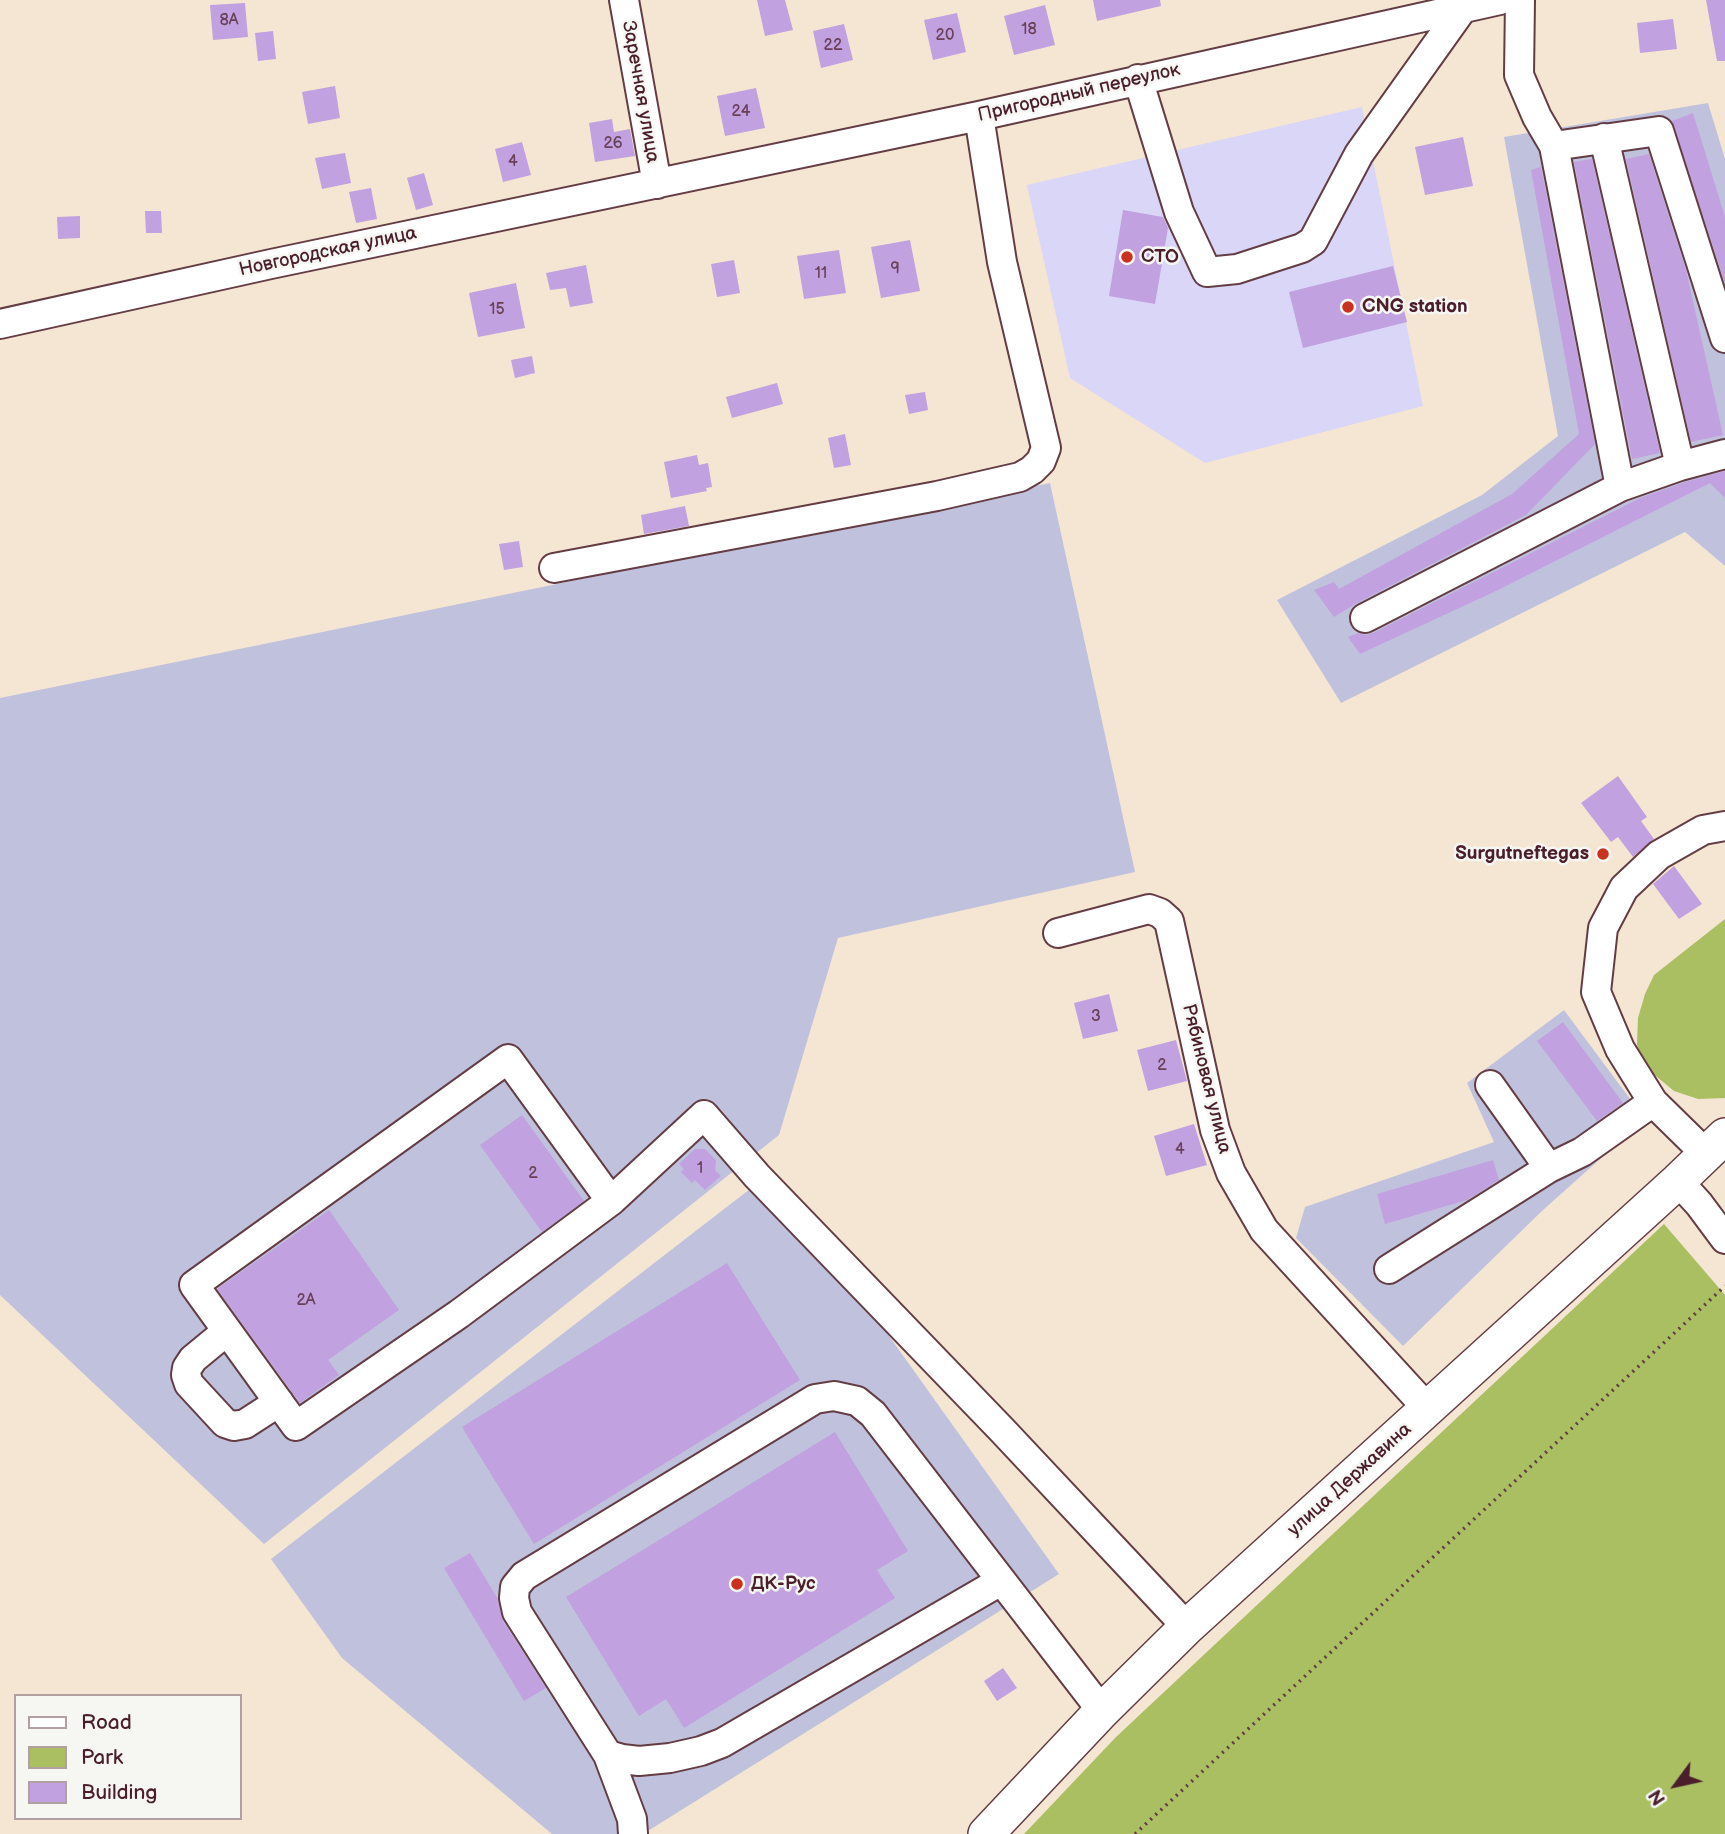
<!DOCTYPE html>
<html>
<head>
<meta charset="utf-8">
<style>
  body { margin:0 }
  #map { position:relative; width:1725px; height:1834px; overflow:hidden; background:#f5e6d3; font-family:"Balsamiq Sans",sans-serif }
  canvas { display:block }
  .legend { position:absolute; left:14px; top:1694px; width:228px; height:126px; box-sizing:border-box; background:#f6f6f2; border:2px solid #b1a0a2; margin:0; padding:9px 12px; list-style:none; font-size:21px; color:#4a1f2b }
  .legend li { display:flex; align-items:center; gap:14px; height:35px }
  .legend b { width:35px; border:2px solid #b1a0a2 }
  .north { position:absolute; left:1641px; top:1750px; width:70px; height:70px; -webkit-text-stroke:5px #f6f6f2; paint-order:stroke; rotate:237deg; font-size:19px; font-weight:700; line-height:28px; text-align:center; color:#4a1f2b }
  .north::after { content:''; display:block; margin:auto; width:24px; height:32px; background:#4a1f2b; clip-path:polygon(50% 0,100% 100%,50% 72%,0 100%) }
</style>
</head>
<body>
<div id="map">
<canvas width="1725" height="1834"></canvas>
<ul class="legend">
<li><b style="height:9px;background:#fff"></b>Road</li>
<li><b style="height:19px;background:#aabe62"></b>Park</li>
<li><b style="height:19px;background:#c1a1df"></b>Building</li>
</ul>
<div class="north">N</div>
</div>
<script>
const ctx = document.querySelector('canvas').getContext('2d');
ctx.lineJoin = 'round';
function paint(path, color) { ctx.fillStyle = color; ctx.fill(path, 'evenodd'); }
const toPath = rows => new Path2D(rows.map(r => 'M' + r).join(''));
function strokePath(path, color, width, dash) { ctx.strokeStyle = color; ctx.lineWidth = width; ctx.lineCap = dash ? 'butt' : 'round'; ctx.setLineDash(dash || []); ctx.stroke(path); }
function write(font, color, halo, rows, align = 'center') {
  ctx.font = font + ' "Balsamiq Sans",sans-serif'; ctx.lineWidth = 5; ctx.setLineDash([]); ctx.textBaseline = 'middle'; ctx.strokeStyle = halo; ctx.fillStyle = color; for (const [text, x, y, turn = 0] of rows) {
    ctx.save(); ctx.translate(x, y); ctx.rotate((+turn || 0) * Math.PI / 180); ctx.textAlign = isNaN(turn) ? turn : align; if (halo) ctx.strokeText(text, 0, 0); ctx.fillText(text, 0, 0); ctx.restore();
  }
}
paint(toPath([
  [1362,107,1423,406,1205,463,1070,378,1027,185]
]), '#d9d6f7');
paint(toPath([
  [1708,103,1725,159,1725,566,1685,532,1341,703,1277,600,1482,495,1558,436,1504,137],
  [1050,483,1135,872,838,938,779,1135,264,1544,0,1295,0,698],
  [1564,1010,1645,1119,1543,1210,1403,1346,1296,1238,1305,1207,1494,1142,1467,1083],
  [772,1172,1059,1574,643,1834,552,1834,342,1658,271,1559]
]), '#c0c2dd');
paint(toPath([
  [1725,919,1725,1098,1698,1099,1674,1091,1645,1067,1639,1054,1637,1044,1638,1018,1645,994,1654,975],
  [1664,1224,1725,1295,1725,1834,1024,1834,1116,1737]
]), '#aabe62');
paint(toPath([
  [757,0,785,0,793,30,765,36],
  [1093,0,1160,0,1161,6,1097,21],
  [1706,0,1725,0,1725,61,1717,61],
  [245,3,248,37,213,40,210,5],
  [1045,5,1055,45,1014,55,1004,16],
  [957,13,966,52,933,60,924,20],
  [1673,19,1677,49,1640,53,1637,23],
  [844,24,853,60,821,68,813,31],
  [273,31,276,59,258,61,255,33],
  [335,86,340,118,308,124,302,92],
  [756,88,765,128,725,136,717,96],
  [1693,113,1725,217,1725,283,1672,121],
  [612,119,614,132,630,129,635,156,595,162,589,123],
  [1463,137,1473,186,1425,195,1415,147],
  [522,142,531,175,503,182,495,149],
  [345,153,351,183,322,189,315,158],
  [1649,154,1686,270,1723,435,1691,442,1626,159],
  [1592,159,1660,453,1632,459,1574,162],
  [1541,167,1595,444,1526,515,1357,603,1334,617,1314,590,1334,582,1339,589,1512,494,1579,434,1531,170],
  [424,173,433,205,416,210,407,178],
  [371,188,377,219,356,223,349,192],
  [1123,210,1163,217,1168,228,1155,304,1109,296],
  [145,211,161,211,162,233,146,233],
  [80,216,80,238,58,239,57,217],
  [910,240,920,291,881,298,871,247],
  [839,250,846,293,804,299,797,256],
  [734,260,740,293,717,297,711,264],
  [586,265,593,303,570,307,566,288,550,290,546,273],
  [1393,266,1407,322,1303,348,1289,292],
  [516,283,525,328,478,337,469,293],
  [532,356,535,373,515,378,511,360],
  [777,383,783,404,732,418,726,397],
  [925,392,928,410,909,414,905,395],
  [845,434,851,465,834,468,828,438],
  [697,455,699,465,708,463,712,487,706,488,707,491,671,498,664,462],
  [1725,471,1725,498,1710,483,1498,590,1360,654,1348,637,1358,633,1365,635,1373,633,1640,498,1685,482],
  [685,506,689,526,644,534,641,515],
  [519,541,523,567,504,570,499,544],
  [1618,776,1647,817,1641,821,1654,839,1633,857,1618,837,1611,842,1581,803],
  [1674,866,1702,904,1679,919,1653,884],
  [1109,994,1118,1031,1083,1039,1074,1003],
  [1563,1022,1623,1103,1597,1121,1537,1041],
  [1176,1040,1187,1081,1148,1091,1137,1050],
  [522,1115,584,1201,542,1232,480,1145],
  [1194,1124,1207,1165,1166,1176,1154,1136],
  [695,1149,705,1149,716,1160,715,1170,721,1176,705,1190,695,1180,692,1183,681,1172,684,1169,679,1164],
  [1493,1160,1499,1180,1467,1200,1385,1224,1377,1194],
  [329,1210,399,1310,328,1360,339,1375,300,1403,217,1289],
  [727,1263,800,1380,534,1544,462,1427],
  [835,1432,908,1551,877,1570,895,1598,684,1728,666,1699,639,1716,566,1597],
  [470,1553,498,1599,503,1621,546,1688,524,1701,444,1568],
  [1003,1668,1017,1688,997,1701,984,1681]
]), '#c1a1df');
const minor = toPath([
  [624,0,657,184],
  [1138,79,1179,212,1207,272,1237,269,1302,248,1313,241,1359,154,1463,8],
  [1604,138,1680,466],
  [1554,146,1659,131,1725,338],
  [0,324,271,264,979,116,1500,0],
  [1620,487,1680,466,1725,454],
  [554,568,937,496,1020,477,1032,470,1041,461,1046,448,1002,262,979,116],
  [1365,618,1620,487,1554,146,1537,117,1519,75,1520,0],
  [1058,933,1149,909,1160,913,1169,921,1215,1130,1231,1173,1264,1230,1428,1409],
  [1490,1085,1549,1168,1582,1152,1653,1102],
  [1706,1154,1653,1102,1620,1049,1596,992,1603,928,1624,888,1659,855,1703,830,1725,826],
  [1678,1181,1699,1204,1725,1239],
  [611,1201,508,1059,194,1285,296,1426,459,1314,611,1201,704,1115,757,1176,1002,1430,1187,1627],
  [1389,1269,1549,1168],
  [227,1331,193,1359,187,1368,186,1375,189,1384,225,1423,234,1426,245,1424,279,1402],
  [1001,1581,722,1743,701,1751,670,1758,639,1761,622,1759,608,1755,517,1612,514,1598,515,1587,524,1576,815,1399,834,1396,857,1401,873,1414,1102,1711],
  [608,1755,632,1819,633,1834]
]);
const major = toPath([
  [986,1834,1102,1711,1187,1627,1678,1181,1725,1136]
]);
strokePath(minor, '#643d44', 32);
strokePath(major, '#643d44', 38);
strokePath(toPath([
  [1135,1834,1725,1286]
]), '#643d44', 3.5, [2, 5]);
strokePath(minor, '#fff', 28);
strokePath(major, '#fff', 35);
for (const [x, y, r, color] of [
  [1127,257,7,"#c8321e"],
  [1348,307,7,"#c8321e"],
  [1603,854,7,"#c8321e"],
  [737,1584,7,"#c8321e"]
]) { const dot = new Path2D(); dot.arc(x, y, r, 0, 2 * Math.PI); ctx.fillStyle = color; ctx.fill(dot); strokePath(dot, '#f6f6f2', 2.5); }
write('16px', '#684058', null, [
  ["8А",229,21],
  ["18",1029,30],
  ["20",945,36],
  ["22",833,46],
  ["24",741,112],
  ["26",613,144],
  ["4",513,162],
  ["9",895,269],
  ["11",821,274],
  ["15",497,310],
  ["3",1096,1017],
  ["2",1162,1066],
  ["4",1180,1150],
  ["1",700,1169],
  ["2",533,1174],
  ["2А",306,1301]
]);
write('19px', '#4a1f2b', '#f6f6f2', [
  ["Заречная улица",640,92,80],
  ["Пригородный переулок",1079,93,-13],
  ["Новгородская улица",328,252,-12],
  ["Рябиновая улица",1206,1079,76],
  ["улица Державина",1350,1480,-42]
]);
write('bold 19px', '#4a1f2b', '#f6f6f2', [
  ["СТО",1141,257],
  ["CNG station",1362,307],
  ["Surgutneftegas",1589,854,"right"],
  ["ДК-Рус",751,1584]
], 'left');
</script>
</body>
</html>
